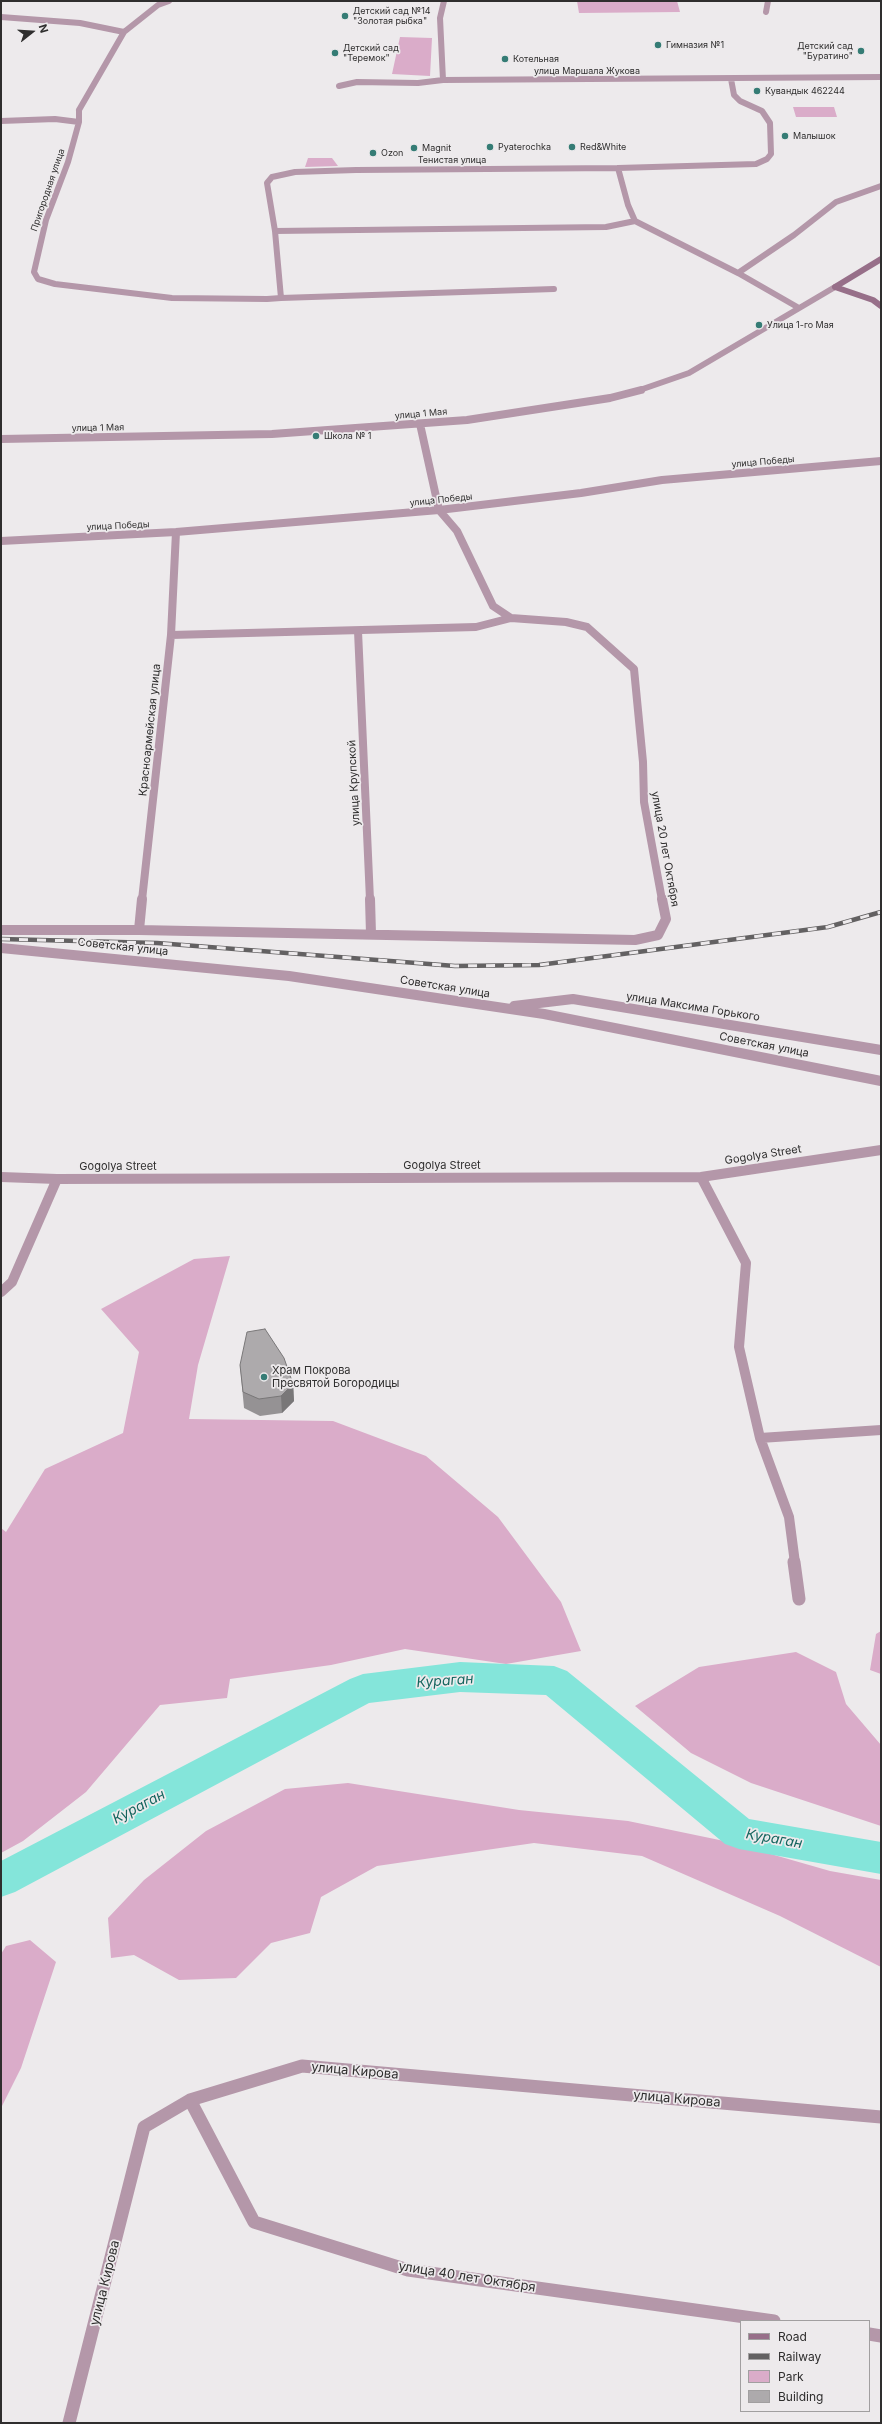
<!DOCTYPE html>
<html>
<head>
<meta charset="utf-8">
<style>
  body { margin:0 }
  #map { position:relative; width:882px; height:2424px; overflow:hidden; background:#edeaec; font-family:Inter,sans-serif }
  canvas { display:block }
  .frame { position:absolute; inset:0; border:2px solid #2f2e2e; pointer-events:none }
  .legend { position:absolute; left:740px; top:2320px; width:130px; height:92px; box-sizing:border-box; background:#edeaec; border:1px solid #a19fa0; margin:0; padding:5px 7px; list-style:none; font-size:12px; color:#2f2e2e }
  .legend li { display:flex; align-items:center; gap:8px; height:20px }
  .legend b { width:20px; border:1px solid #a19fa0 }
  .north { position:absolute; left:12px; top:12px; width:40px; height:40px; -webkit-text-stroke:3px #edeaec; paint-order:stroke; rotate:73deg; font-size:11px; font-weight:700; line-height:16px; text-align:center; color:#2f2e2e }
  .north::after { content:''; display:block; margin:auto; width:14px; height:18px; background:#2f2e2e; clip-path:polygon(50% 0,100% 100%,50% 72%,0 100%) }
</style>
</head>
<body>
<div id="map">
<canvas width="882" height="2424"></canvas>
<div class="frame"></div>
<ul class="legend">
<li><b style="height:5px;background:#976f89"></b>Road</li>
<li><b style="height:5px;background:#636162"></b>Railway</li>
<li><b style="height:11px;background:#daacc9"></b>Park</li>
<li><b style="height:11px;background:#adaaac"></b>Building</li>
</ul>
<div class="north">N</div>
</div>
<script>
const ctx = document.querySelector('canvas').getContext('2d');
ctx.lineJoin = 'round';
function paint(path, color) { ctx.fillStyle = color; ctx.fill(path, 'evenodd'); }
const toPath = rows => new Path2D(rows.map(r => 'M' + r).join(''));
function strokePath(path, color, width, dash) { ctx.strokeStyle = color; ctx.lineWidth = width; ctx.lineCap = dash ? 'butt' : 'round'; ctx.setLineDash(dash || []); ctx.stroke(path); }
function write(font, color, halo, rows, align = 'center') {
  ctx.font = font + ' Inter,sans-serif'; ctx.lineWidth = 3.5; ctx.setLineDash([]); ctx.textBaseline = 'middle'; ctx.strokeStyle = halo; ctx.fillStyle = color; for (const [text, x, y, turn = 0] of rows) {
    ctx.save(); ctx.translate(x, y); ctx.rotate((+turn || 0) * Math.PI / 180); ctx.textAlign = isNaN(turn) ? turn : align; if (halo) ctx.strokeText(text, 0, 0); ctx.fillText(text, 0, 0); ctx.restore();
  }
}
paint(toPath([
  [577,1,677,1,680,12,579,13],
  [400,37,432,38,430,76,392,74],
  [793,107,834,107,837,117,796,117],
  [308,158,332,158,338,166,305,167],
  [230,1256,198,1365,189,1419,333,1421,426,1456,498,1517,561,1602,581,1651,506,1664,405,1649,331,1665,230,1679,227,1698,160,1705,86,1792,23,1841,1,1853,1,1528,6,1532,45,1469,123,1433,139,1352,101,1309,194,1259],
  [881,1631,881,1674,870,1670,876,1634],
  [796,1652,836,1672,846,1704,881,1745,881,1826,751,1783,691,1753,635,1706,699,1667],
  [348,1783,519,1810,628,1821,729,1842,830,1871,881,1880,881,1967,780,1916,642,1856,534,1843,377,1866,321,1897,310,1933,271,1943,236,1978,179,1980,134,1955,111,1958,108,1918,144,1880,206,1831,285,1789],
  [30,1940,56,1962,21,2068,1,2108,1,1954,6,1946]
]), '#daacc9');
paint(toPath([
  [460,1662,554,1666,567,1671,749,1819,881,1842,881,1874,739,1849,725,1844,546,1695,460,1692,369,1703,15,1892,1,1897,1,1861,350,1679,363,1674,460,1662]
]), '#84e5da');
strokePath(toPath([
  [766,12,768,1],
  [1,17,80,23,124,32],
  [443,80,440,18,444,1],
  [339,86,357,82,418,83,443,80,881,77],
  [79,110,79,122,68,162,46,220,34,272,38,279,55,284,172,298,267,299,281,298,275,231,267,183,272,177,295,172,356,170,618,168,756,164,767,159,771,154,770,123,762,111,740,101,734,95,731,79],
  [79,110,124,32,158,5,169,1],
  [1,121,55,119,79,122],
  [618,168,628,205,635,221,738,273,799,308],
  [275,231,606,227,635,221],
  [738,273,794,235,836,202,881,186],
  [281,298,554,289],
  [637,391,689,373,835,287]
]), '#b497a9', 6);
strokePath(toPath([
  [420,424,439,510,457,531,493,606,511,618,566,622,587,627,634,669,643,762,644,802,662,900],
  [1,439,272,434,467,420,610,398,641,390],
  [1,541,176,532,439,510,581,493,662,480,881,461],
  [358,631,370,900],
  [171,635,476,627,511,618],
  [142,900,171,635,176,532]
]), '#b497a9', 8);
strokePath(toPath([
  [370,899,371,934],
  [1,930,139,930,635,940,658,935,666,919,662,899],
  [139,930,142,899],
  [1,948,289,976,544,1014,881,1081],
  [514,1006,573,999,881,1050],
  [1,1177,57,1179,701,1177,881,1150],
  [701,1177,746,1263,739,1347,760,1438,789,1517,795,1563],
  [1,1292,12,1282,57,1179],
  [760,1438,881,1430]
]), '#b497a9', 10);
strokePath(toPath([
  [794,1562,799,1599],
  [190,2100,254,2222,408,2270,774,2321],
  [869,2334,881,2336],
  [69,2423,144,2127,190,2100,302,2066,881,2117]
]), '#b497a9', 13);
strokePath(toPath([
  [835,287,881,259],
  [835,287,873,300,881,306]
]), '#976f89', 6);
const rail = toPath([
  [1,939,157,943,455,966,539,965,828,927,881,912]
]);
strokePath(rail, '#636162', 4.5);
strokePath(rail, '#edeaec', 3, [9]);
paint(toPath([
  [240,1365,293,1384,294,1401,282,1413,260,1416,244,1408]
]), '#959294');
paint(toPath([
  [293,1384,294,1401,282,1413,281,1396]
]), '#797778');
const building = toPath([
  [265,1329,284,1358,293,1384,281,1396,259,1399,243,1392,240,1365,247,1332,265,1329]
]);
paint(building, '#adaaac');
strokePath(building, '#797778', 1);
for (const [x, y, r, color] of [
  [345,16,4,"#357c75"],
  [658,45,4,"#357c75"],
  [861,51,4,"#357c75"],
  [335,53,4,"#357c75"],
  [505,59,4,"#357c75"],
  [757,91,4,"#357c75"],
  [785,136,4,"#357c75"],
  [490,147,4,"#357c75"],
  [572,147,4,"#357c75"],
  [414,148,4,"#357c75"],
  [373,153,4,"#357c75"],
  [759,325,4,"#357c75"],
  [316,436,4,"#357c75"],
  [264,1377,4,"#357c75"]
]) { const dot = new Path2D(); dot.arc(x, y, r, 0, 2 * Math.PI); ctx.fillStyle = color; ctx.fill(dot); strokePath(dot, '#edeaec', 1.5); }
write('9px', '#2f2e2e', '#edeaec', [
  ["Детский сад №14",353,11],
  ["\"Золотая рыбка\"",353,21],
  ["Гимназия №1",666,45],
  ["Детский сад",853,46,"right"],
  ["\"Буратино\"",853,56,"right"],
  ["Детский сад",343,48],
  ["\"Теремок\"",343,58],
  ["Котельная",513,59],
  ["Кувандык 462244",765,91],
  ["Малышок",793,136],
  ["Pyaterochka",498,147],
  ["Red&White",580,147],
  ["Magnit",422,148],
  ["Ozon",381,153],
  ["Улица 1-го Мая",767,325],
  ["Школа № 1",324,436]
], 'left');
write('9px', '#2f2e2e', '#edeaec', [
  ["улица Маршала Жукова",587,71],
  ["Тенистая улица",452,160],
  ["Пригородная улица",48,190,-71],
  ["улица 1 Мая",421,414,-5],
  ["улица 1 Мая",98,428,-1],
  ["улица Победы",763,462,-5],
  ["улица Победы",441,500,-6],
  ["улица Победы",118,526,-3]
]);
write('11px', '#2f2e2e', '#edeaec', [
  ["Красноармейская улица",150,730,-84],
  ["улица Крупской",354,783,-93],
  ["улица 20 лет Октября",665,849,80],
  ["Советская улица",123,947,6],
  ["Советская улица",445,987,9],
  ["улица Максима Горького",693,1007,9],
  ["Советская улица",764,1045,11],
  ["Gogolya Street",763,1155,-9],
  ["Gogolya Street",442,1166],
  ["Gogolya Street",118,1167]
]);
write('11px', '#2f2e2e', '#edeaec', [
  ["Храм Покрова",272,1371],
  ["Пресвятой Богородицы",272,1384]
], 'left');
write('13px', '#2f2e2e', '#edeaec', [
  ["улица Кирова",355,2071,5],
  ["улица Кирова",677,2099,5],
  ["улица 40 лет Октября",467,2277,9],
  ["улица Кирова",105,2283,-76]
]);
write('italic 14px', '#14655e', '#edeaec', [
  ["Кураган",445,1681,-4],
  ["Кураган",139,1807,-28],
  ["Кураган",774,1839,10]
]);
</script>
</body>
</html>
